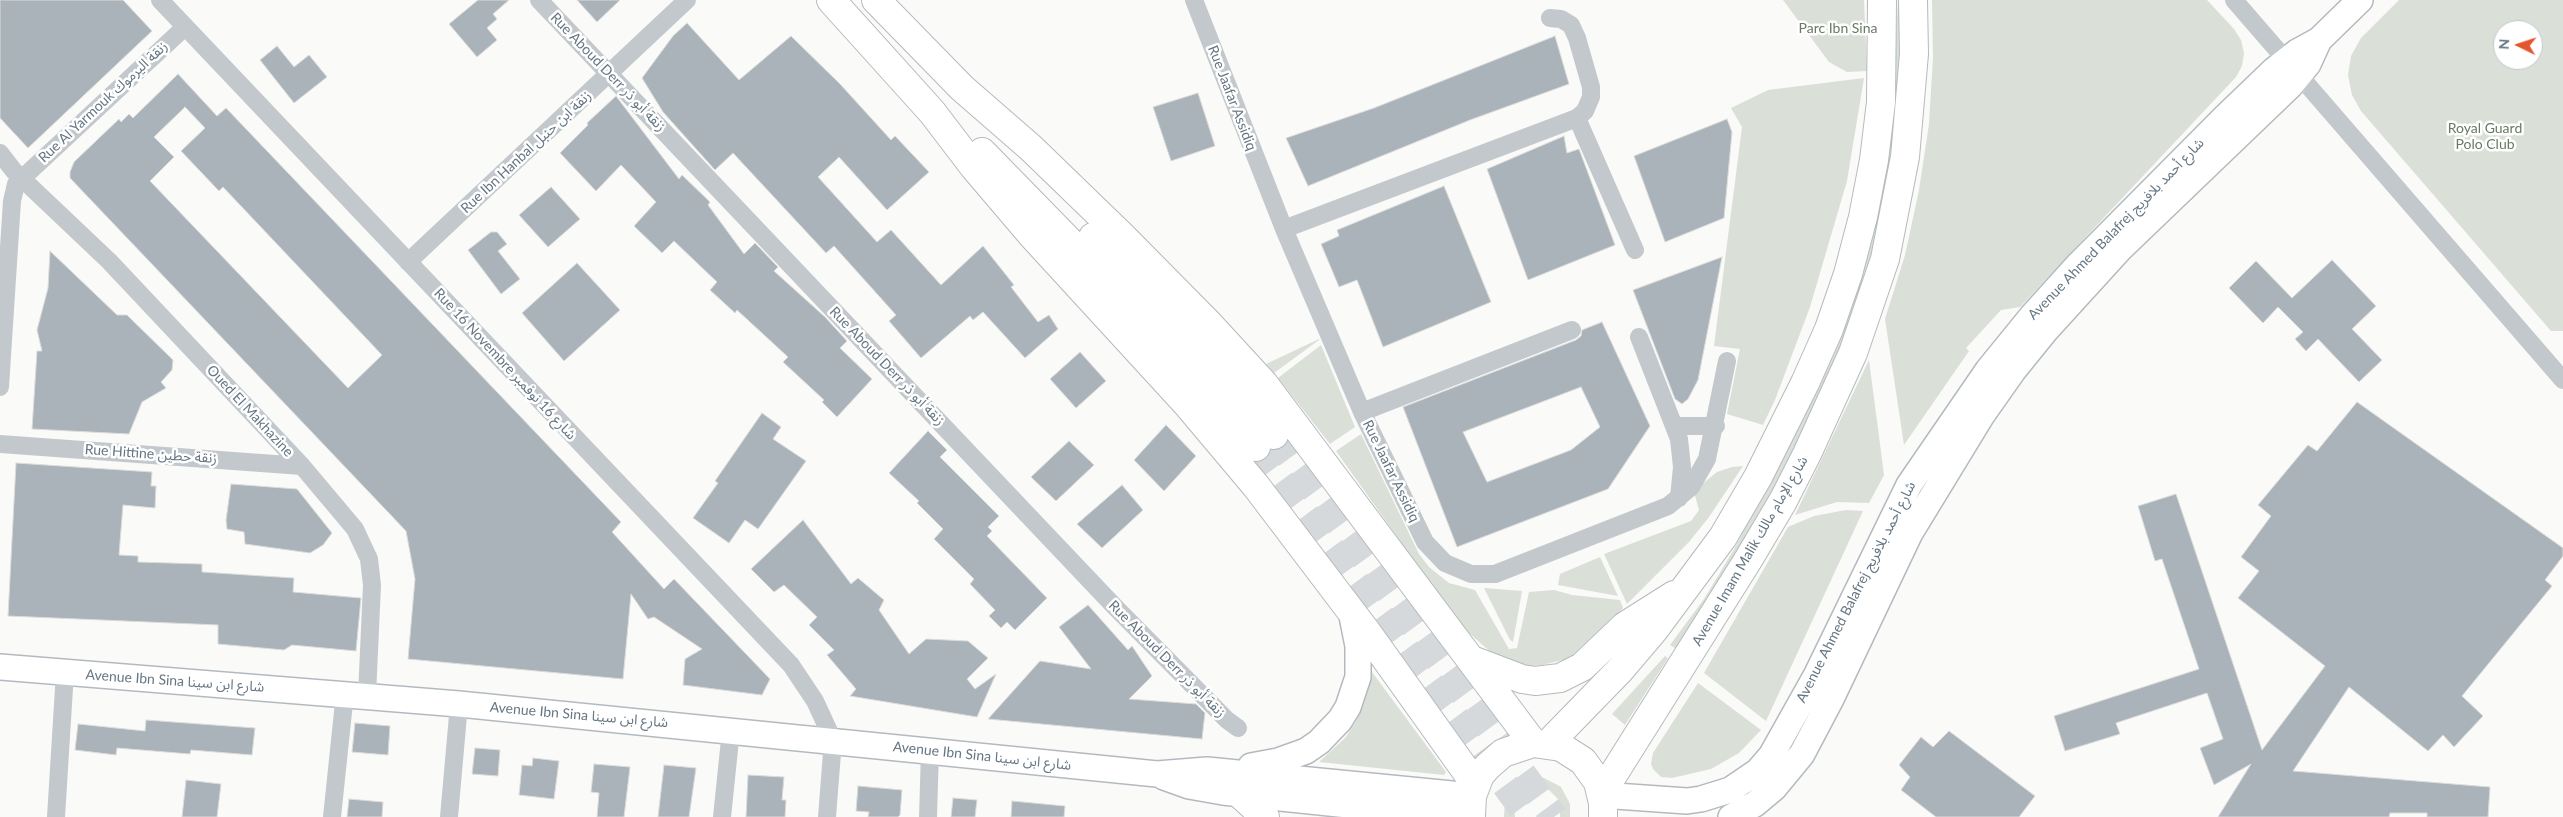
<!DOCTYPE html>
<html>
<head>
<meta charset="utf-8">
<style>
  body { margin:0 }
  #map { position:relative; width:2563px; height:817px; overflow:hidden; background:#fafaf8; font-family:Lato,sans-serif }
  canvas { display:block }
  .north { position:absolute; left:2493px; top:20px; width:50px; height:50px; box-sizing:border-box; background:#fff; border:1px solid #c1c8cd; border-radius:50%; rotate:274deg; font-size:14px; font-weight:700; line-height:20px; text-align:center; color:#657683 }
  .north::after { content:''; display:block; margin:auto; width:18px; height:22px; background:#e4572e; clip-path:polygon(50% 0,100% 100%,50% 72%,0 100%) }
</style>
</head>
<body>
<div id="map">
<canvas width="2563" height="817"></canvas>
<div class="north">N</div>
</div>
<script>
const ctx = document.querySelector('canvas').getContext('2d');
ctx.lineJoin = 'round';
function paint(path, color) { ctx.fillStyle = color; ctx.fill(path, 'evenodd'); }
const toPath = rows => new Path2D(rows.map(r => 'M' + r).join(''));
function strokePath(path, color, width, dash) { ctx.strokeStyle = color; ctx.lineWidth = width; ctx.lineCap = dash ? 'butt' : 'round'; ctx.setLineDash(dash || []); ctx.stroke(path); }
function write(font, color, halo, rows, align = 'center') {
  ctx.font = font + ' Lato,"Noto Sans Arabic",sans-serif'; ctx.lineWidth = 5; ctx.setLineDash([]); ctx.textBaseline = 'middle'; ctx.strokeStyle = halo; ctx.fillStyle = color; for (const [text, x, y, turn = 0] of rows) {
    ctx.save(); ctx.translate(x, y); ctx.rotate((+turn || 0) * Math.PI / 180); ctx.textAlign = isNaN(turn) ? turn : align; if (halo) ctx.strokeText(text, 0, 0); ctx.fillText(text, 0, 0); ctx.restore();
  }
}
paint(toPath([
  [1783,0,1864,0,1867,71,1847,72,1829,62],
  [1898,0,1903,0,1903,66,1887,207,1850,328,1792,460,1678,650,1670,645,1704,599,1733,551,1807,412,1859,285,1883,186,1891,136],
  [1932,0,2207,0,2234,29,2241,40,2244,53,2242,66,2236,77,2020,307,2001,310,1966,348,1969,351,1904,445,1885,319,1905,255,1919,190,1929,124,1933,57],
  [2399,0,2563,0,2563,331,2551,331,2361,111,2352,95,2348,75,2351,56,2361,38],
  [2503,30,2533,30,2533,60,2503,60],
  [1864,78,1847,181,1810,307,1775,400,1763,425,1727,414,1740,349,1714,346,1742,127,1731,108,1768,90],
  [1319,339,1319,340,1274,373,1266,364],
  [1321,345,1355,427,1330,444,1278,378],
  [1869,360,1884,475,1869,503,1837,502,1795,515],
  [1361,434,1419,554,1429,567,1449,583,1475,590,1509,649,1517,648,1529,592,1554,590,1572,595,1620,600,1623,608,1588,646,1567,659,1542,665,1530,666,1517,664,1494,655,1460,625,1336,451],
  [1743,466,1709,517,1689,542,1627,604,1604,554,1691,521,1699,510,1694,492,1701,485,1717,472,1732,467],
  [1846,510,1863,511,1766,721,1704,673,1788,527,1814,516],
  [1600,557,1618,596,1558,585,1560,574],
  [1484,588,1522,591,1513,642,1510,640],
  [1665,656,1668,658,1625,725,1612,714],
  [1372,672,1446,772,1444,775,1319,762,1345,738,1355,723,1363,706],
  [1698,683,1761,730,1739,753,1711,769,1672,778,1661,777,1653,769,1651,764,1653,753],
  [1535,777,1544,778,1561,787,1570,804,1570,817,1560,817,1559,800,1547,788,1539,786,1531,788,1518,797,1514,805,1515,817,1504,817,1505,799,1510,790,1525,779]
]), '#dadfd7');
const building = toPath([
  [0,0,123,0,152,31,28,148,0,118,0,0],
  [478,0,509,0,493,14,497,19,487,28,497,40,477,57,449,24,478,0],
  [577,0,620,0,597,22,577,0],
  [687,23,739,80,791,36,840,84,891,140,895,136,929,172,887,210,839,157,818,177,877,242,891,230,941,285,983,246,1014,285,1011,287,1038,322,1049,315,1058,329,1025,358,983,312,973,320,970,316,921,358,889,321,896,315,834,246,826,253,733,153,715,170,663,112,642,78,673,36,687,23],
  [1555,36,1569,84,1470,120,1308,186,1286,138,1374,108,1555,36],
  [277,46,294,67,309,55,327,77,294,103,260,60,277,46],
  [178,74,217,116,226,108,621,522,612,532,664,589,674,579,770,679,762,695,683,685,685,659,702,649,654,617,648,619,631,594,623,679,408,659,415,579,406,531,70,178,70,172,74,162,119,119,121,122,129,114,133,118,178,74],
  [185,107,205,128,181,151,219,191,223,187,382,355,348,388,150,181,174,157,154,137,185,107],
  [1198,93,1215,146,1171,161,1153,107,1198,93],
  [616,96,679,179,682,175,710,202,708,205,744,254,755,243,778,267,774,271,825,317,847,341,840,348,872,379,837,417,822,402,824,400,783,362,788,357,737,310,735,313,710,290,717,282,674,241,662,253,634,226,656,202,621,165,596,191,560,153,588,125,587,123,616,96],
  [1727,119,1732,132,1724,218,1665,242,1634,156,1727,119],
  [1564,136,1567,153,1579,149,1615,245,1528,280,1487,169,1564,136],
  [1444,186,1491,302,1383,347,1357,280,1339,287,1321,244,1339,236,1337,230,1444,186],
  [551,187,580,219,548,247,519,215,551,187],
  [491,232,497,232,507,244,498,251,520,279,501,294,468,250,491,232],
  [50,251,117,315,127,315,173,360,172,370,161,382,166,388,142,402,129,434,32,429,37,351,42,351,37,330,48,288,50,251],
  [1722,257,1698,380,1688,399,1682,404,1675,399,1633,290,1722,257],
  [2332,260,2376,306,2352,329,2382,360,2359,382,2318,339,2306,351,2295,339,2303,332,2278,307,2263,323,2229,288,2256,261,2292,298,2332,260],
  [577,263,620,310,564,361,522,313,577,263],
  [1602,322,1650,426,1608,489,1457,547,1403,407,1576,340,1581,336,1582,330,1602,322],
  [1581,387,1600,427,1571,450,1487,482,1463,432,1581,387],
  [1080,352,1106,381,1076,408,1050,379,1080,352],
  [2357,402,2563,548,2563,556,2545,580,2552,586,2462,696,2483,716,2454,747,2443,735,2428,751,2349,687,2293,771,2490,787,2488,817,2427,817,2427,813,2390,813,2389,817,2218,817,2251,764,2214,785,2200,748,2223,739,2207,693,2116,723,2120,734,2065,751,2054,716,2199,669,2162,559,2155,561,2138,506,2176,494,2262,750,2325,666,2238,598,2259,571,2241,557,2271,516,2258,505,2308,445,2317,451,2357,402],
  [762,413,781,427,773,439,806,461,758,529,745,520,729,543,693,518,718,483,715,481,762,413],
  [1166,425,1196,456,1164,491,1134,460,1166,425],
  [928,431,947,450,940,457,999,516,988,527,992,531,987,536,1047,598,1015,630,1007,622,1001,628,989,616,995,610,970,584,974,579,934,539,943,529,917,503,919,501,889,473,928,431],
  [1069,441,1094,465,1056,501,1031,477,1069,441],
  [16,463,152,472,151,486,156,486,155,508,123,505,119,555,138,556,138,562,202,564,202,572,294,578,293,592,361,598,356,651,292,645,284,650,218,644,218,625,8,616,16,463],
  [231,484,297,489,332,533,323,545,310,553,245,544,244,532,227,529,226,520,231,484],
  [1122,485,1143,510,1102,548,1077,524,1122,485],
  [803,520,851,584,858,578,884,600,879,610,909,654,926,639,968,641,988,658,967,679,975,689,996,674,977,717,850,696,856,689,827,655,834,650,809,625,817,617,784,585,774,592,751,569,803,520],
  [1088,605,1128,650,1132,646,1152,676,1129,699,1196,704,1205,713,1202,739,988,719,1040,661,1091,669,1059,627,1088,605],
  [146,720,255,728,252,755,191,750,190,754,117,748,116,755,75,750,78,724,145,731,146,720],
  [355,723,390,726,388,755,352,752,355,723],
  [1949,731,2035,796,2019,817,1936,817,1901,790,1910,777,1899,765,1921,737,1933,747,1949,731],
  [475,748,500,750,498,776,472,774,475,748],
  [533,758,559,761,554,799,519,795,522,765,532,766,533,758],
  [594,764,630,767,624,817,597,817,599,793,591,792,594,764],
  [664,765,696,768,689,817,658,817,664,765],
  [748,775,784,777,782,800,786,800,785,817,746,817,748,775],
  [186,780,221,784,217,817,182,817,186,780],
  [858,786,902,790,900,815,898,817,868,817,869,812,856,811,858,786],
  [953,798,977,800,975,817,951,817,953,798],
  [349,799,383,802,382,817,347,817,349,799],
  [1012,801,1065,806,1064,817,1011,817,1012,801]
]);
paint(building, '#aab3b9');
strokePath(building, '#dcdcda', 1);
strokePath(toPath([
  [1274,435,1554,817],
  [1256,447,1529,817]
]), '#d5d9db', 28, [28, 14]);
const secondary = toPath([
  [0,667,459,704,1157,774,1207,770,1472,796],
  [1251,766,1278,761,1306,751,1319,742,1340,720,1348,707,1358,677,1358,646,1351,611],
  [1164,777,1189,786,1223,792,1463,817],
  [1601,795,1687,801,1701,799,1730,790,1758,771,1771,756,1817,674,1909,485,1988,370,2032,316,2079,264,2224,118,2274,70,2297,52,2319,40,2360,0],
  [1731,817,1755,804,1774,788,1802,754,1831,699,1910,533,1982,415,2013,371,2047,329,2119,250,2290,86,2308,64,2319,40]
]);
const primary = toPath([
  [831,0,932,112,974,167,1031,234,1187,404,1256,486,1366,631,1476,785],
  [876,0,962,88,1031,148,1123,237,1207,322,1264,384,1533,743],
  [982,152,1149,323,1256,447],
  [1093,237,1208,355,1274,435],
  [1472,660,1522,679,1535,681,1560,678,1582,667,1625,626,1674,595],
  [1548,744,1620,670,1654,630,1723,537,1758,477,1805,383,1829,329,1848,274,1863,217,1874,160,1881,102,1882,0],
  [1240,794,1265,817],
  [1601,794,1748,560,1783,501,1807,454,1853,353,1885,259,1905,157,1914,54,1913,0],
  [1471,817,1472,796,1480,775,1487,767,1503,753,1533,743,1561,747,1583,761,1598,782,1603,803,1603,817]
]);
strokePath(secondary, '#b3babf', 28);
strokePath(primary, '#b5babe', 30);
strokePath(toPath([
  [160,0,791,665,815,701,833,740,827,817],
  [539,0,1115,607,1227,720,1238,728],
  [1194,0,1284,229,1362,412,1425,542,1445,563,1471,574,1495,574,1668,506,1691,487,1707,459,1727,361],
  [2234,0,2563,380],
  [1577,118,1635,250],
  [0,153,14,171,109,261,302,466,355,529,369,559,372,585,367,695],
  [1284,229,1577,118,1585,111,1591,97,1591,87,1577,38,1571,25,1561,19,1550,18],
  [408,262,687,0],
  [1639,337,1679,439,1682,467,1679,498],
  [0,387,12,201,16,184,185,27],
  [1362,412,1572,330],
  [1675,426,1716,426],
  [0,444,302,466],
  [56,817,65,672],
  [332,817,345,693],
  [449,817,459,704],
  [722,817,731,730],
  [928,817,930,750]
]), '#c3c8cc', 18);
strokePath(secondary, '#fff', 25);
strokePath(primary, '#fff', 28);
write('14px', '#687a64', '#fff', [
  ["Parc Ibn Sina",1838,28],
  ["Royal Guard",2485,128],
  ["Polo Club",2485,144]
]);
write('14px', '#657683', '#fff', [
  ["Rue Aboud Derr زنقة أبو ذر",608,72,46],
  ["Rue Jaafar Assidiq",1232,98,69],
  ["Rue Al Yarmouk زنقة اليرموك",103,102,-43],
  ["Rue Ibn Hanbal زنقة ابن حنبل",526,152,-43],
  ["Avenue Ahmed Balafrej شارع أحمد بلافريج",2116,229,-46],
  ["Rue 16 Novembre شارع 16 نوفمبر",505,364,47],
  ["Rue Aboud Derr زنقة أبو ذر",887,366,46],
  ["Oued El Makhazine",250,411,47],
  ["Rue Hittine زنقة حطين",151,454,4],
  ["Rue Jaafar Assidiq",1391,471,64],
  ["Avenue Imam Malik شارع الإمام مالك",1750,551,-60],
  ["Avenue Ahmed Balafrej شارع أحمد بلافريج",1856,592,-63],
  ["Rue Aboud Derr زنقة أبو ذر",1167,659,45],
  ["Avenue Ibn Sina شارع ابن سينا",175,681,4],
  ["Avenue Ibn Sina شارع ابن سينا",579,715,5],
  ["Avenue Ibn Sina شارع ابن سينا",982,756,6]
]);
</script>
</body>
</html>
